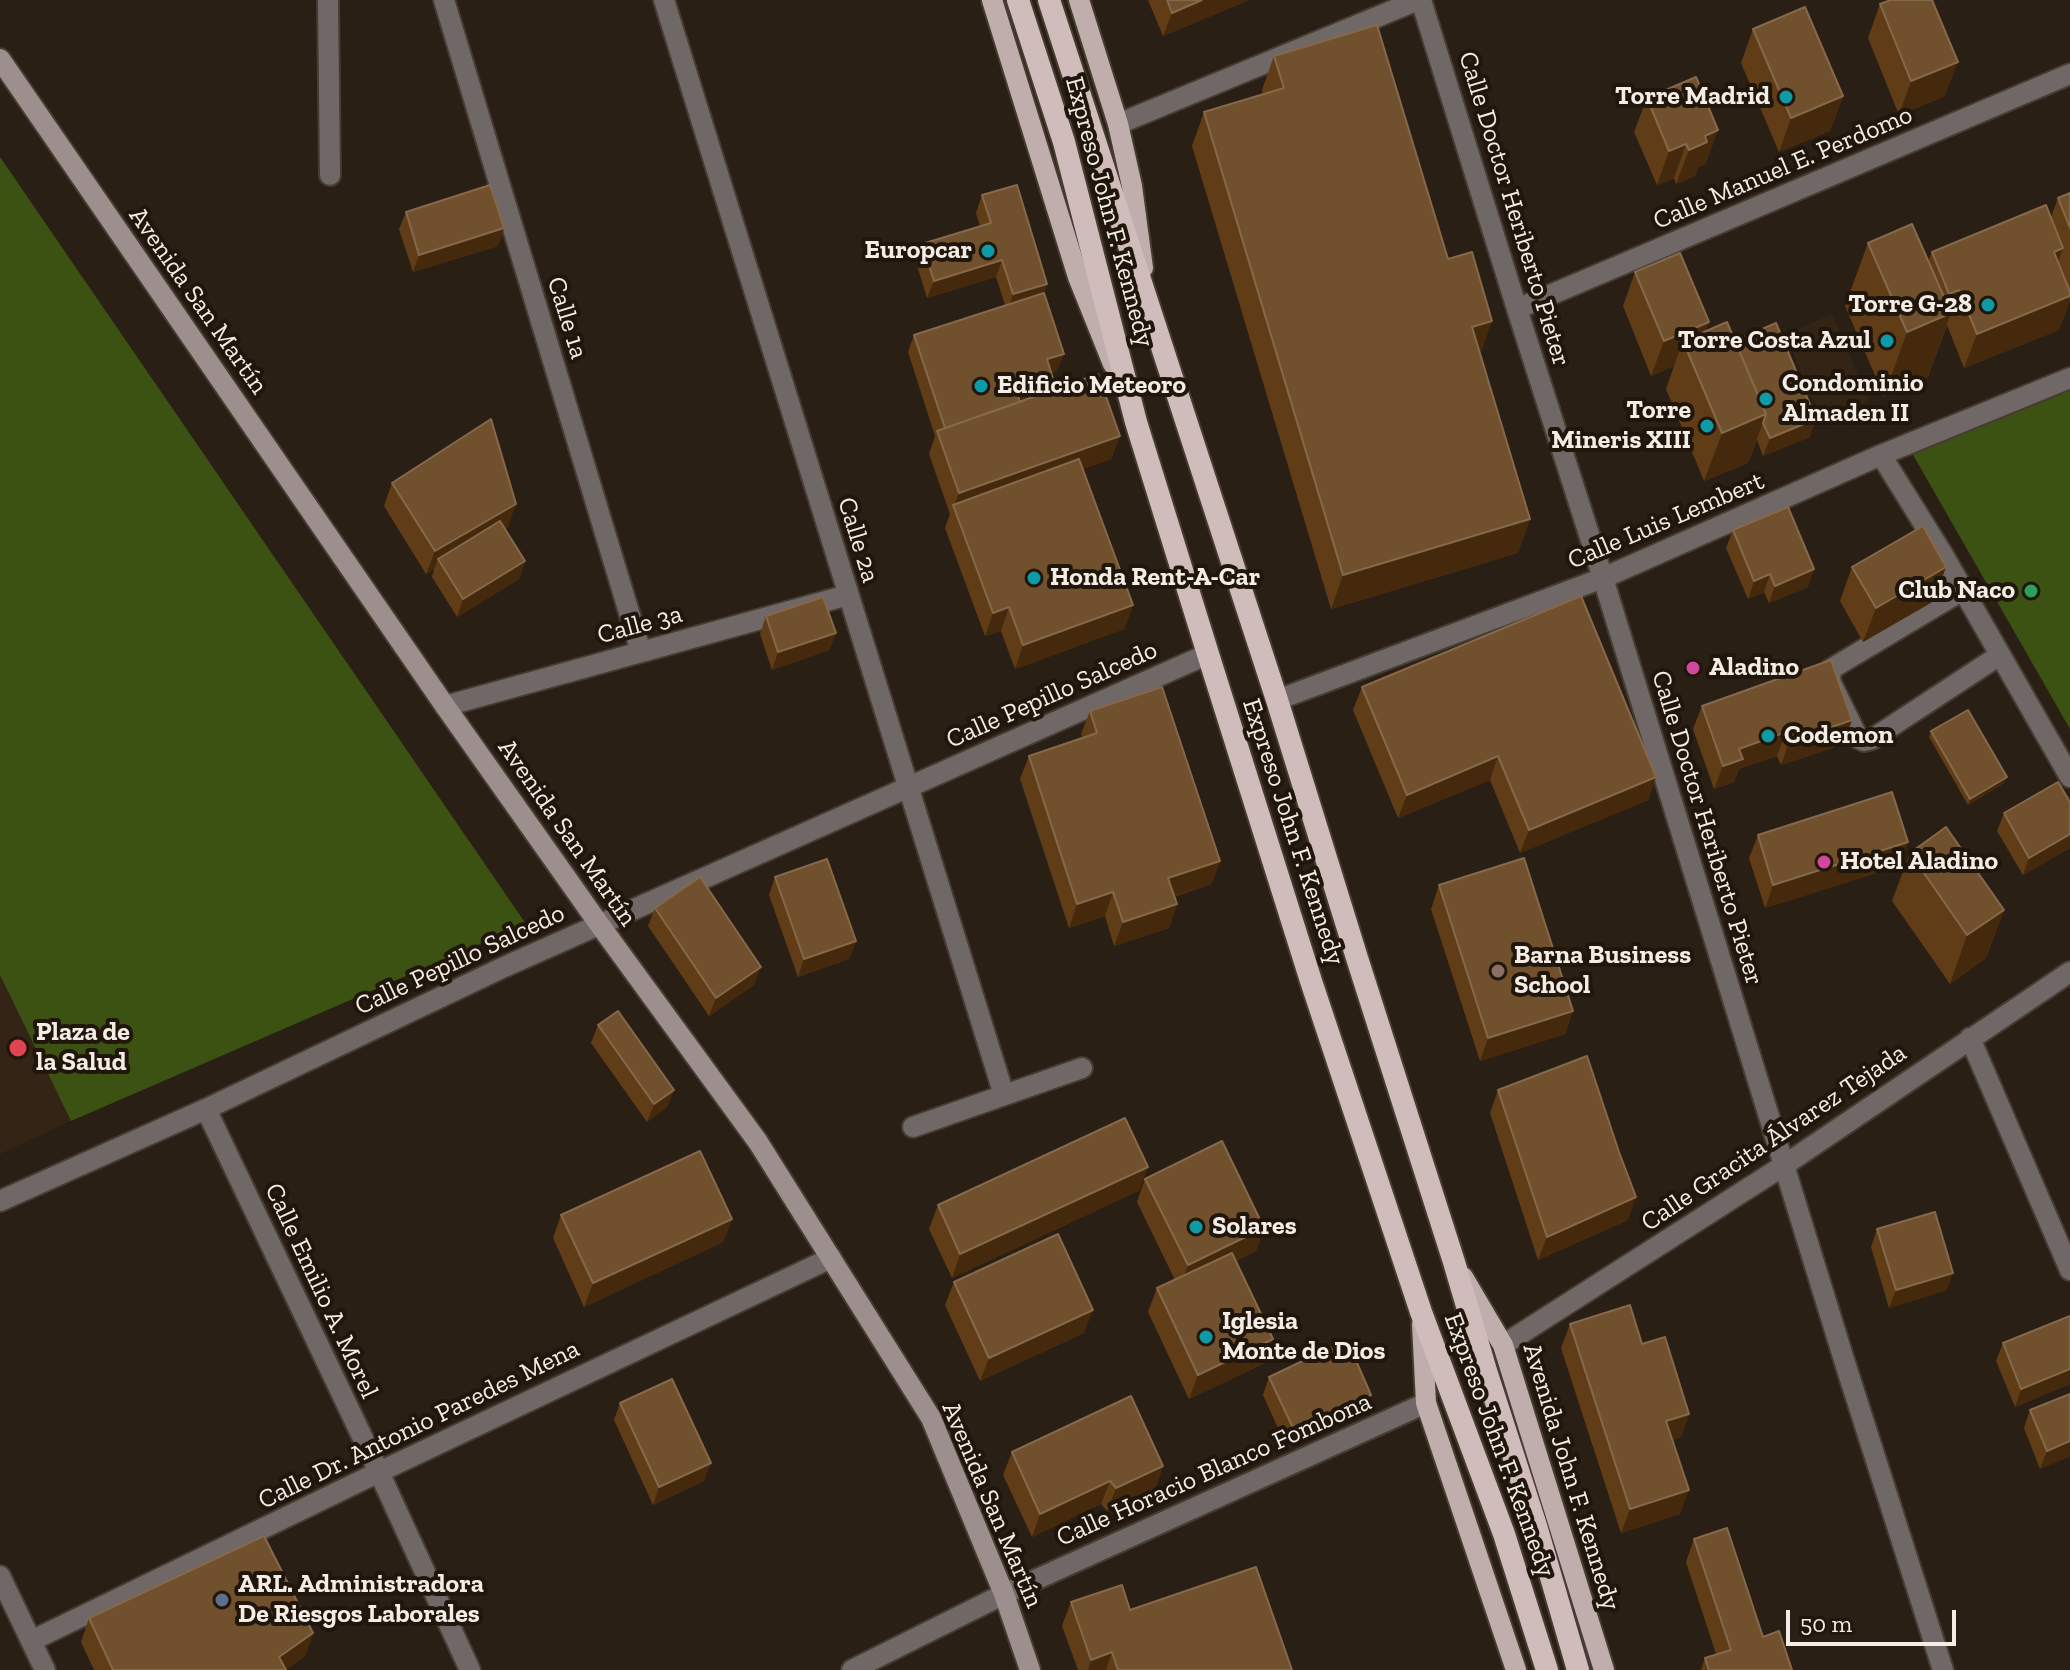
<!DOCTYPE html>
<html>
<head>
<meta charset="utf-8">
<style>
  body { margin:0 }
  #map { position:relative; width:2070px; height:1670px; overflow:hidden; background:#2a1f15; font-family:"Zilla Slab",serif }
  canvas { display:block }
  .scale { position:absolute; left:1786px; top:1610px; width:170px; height:36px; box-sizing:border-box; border:4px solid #f4ede6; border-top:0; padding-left:10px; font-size:24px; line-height:28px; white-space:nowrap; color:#f4ede6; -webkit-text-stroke:6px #20160c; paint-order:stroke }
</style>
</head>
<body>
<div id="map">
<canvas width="2070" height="1670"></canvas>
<div class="scale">50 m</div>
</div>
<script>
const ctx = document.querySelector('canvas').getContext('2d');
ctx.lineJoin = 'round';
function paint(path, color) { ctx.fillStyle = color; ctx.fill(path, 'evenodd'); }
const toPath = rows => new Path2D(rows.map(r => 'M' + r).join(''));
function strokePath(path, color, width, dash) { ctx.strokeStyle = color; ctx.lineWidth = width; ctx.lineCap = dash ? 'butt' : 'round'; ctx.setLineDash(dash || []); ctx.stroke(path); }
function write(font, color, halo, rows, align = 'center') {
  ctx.font = font + ' "Zilla Slab",serif'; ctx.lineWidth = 8; ctx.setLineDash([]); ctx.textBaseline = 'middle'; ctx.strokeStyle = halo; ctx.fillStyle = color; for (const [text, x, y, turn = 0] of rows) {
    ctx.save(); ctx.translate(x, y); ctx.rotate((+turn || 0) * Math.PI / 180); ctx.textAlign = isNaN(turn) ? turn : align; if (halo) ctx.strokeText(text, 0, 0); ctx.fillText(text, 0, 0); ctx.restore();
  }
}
paint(toPath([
  [1832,314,1869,401,1822,421,1785,335],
  [0,975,71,1121,0,1154]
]), '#342415');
paint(toPath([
  [0,157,526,924,71,1121,0,975],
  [2070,388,2070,729,1912,453]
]), '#3b5213');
const minor = toPath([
  [328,0,330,175],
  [444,0,641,652],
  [664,0,1004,1095],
  [1421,0,1517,309,1603,578,1845,1363,1943,1670],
  [1118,124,1418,0],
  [1517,309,2070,74],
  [1881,455,1942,553,2070,777],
  [1963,590,1831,669,1830,681,1858,738,1864,741,1872,739,2000,655],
  [1277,700,1603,578,1881,455,2070,378],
  [445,706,848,595],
  [1970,1038,2070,1270],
  [206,1109,379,1472,470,1670],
  [913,1127,1082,1068],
  [0,1201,206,1109,504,967,1208,654],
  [1503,1345,1783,1166,2070,972],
  [0,1576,45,1670],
  [31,1641,379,1472,831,1258],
  [852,1670,1004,1594,1426,1403]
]);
const secondary = toPath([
  [0,59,445,706,599,924,758,1142,931,1418,1004,1594,1030,1670]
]);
const primary = toPath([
  [992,0,1078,277,1113,364],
  [1079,0,1118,124,1132,186,1143,268],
  [1463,1277,1503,1345,1604,1670],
  [1422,1324,1426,1403,1516,1670]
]);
const trunk = toPath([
  [1018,0,1064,142,1136,422,1208,654,1311,981,1421,1312,1504,1534,1547,1670],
  [1049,0,1277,700,1357,958,1454,1262,1487,1374,1537,1529,1578,1670]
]);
strokePath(minor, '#463c32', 24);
strokePath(secondary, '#463c32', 24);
strokePath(primary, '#463c32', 24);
strokePath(trunk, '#463c32', 26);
strokePath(minor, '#706767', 20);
strokePath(secondary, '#9d8f8e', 20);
strokePath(primary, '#c0aead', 20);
strokePath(trunk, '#d0bcbb', 22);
paint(toPath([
  [1148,0,1249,0,1163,36],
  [1880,4,1945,96,1899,115,1868,38],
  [1753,29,1843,96,1830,131,1779,152,1741,63],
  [1274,56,1448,259,1480,354,1530,519,1518,553,1331,609,1192,146,1204,112,1263,95,1262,90],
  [1647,98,1706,164,1698,167,1695,176,1676,184,1674,178,1657,185,1634,132],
  [2070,193,2070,300,2059,330,1964,368,1947,325,1928,377,1884,396,1845,306,1868,243,1928,261,1932,252,2051,217,2058,198],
  [982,195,1047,284,1044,293,1057,371,1052,373,1049,391,1120,436,1111,459,1083,469,1133,605,1124,629,1015,669,1001,631,985,636,945,528,950,514,929,454,935,436,908,352,914,335,1005,305,996,277,927,298,916,262,922,244,980,226,976,213],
  [406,212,504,228,498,246,413,272,399,229],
  [1635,272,1706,331,1735,341,1810,437,1763,456,1757,440,1748,463,1704,481,1666,389,1674,366,1651,376,1623,306],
  [392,483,508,527,505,529,525,561,519,579,457,617,432,577,434,569,426,574,384,506],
  [1733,530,1808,587,1769,603,1764,592,1748,599,1726,548],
  [1852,567,1934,601,1863,642,1840,601],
  [766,616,836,633,829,650,772,670,760,634],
  [1362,687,1656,777,1648,800,1520,853,1490,780,1398,818,1353,710],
  [1702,706,1844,744,1781,765,1777,756,1739,769,1734,782,1714,789,1693,729],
  [1090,711,1220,861,1211,884,1174,897,1177,904,1169,928,1114,946,1105,916,1069,928,1020,779,1029,756,1083,738,1081,734],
  [1931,731,2004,783,1968,805,1929,737],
  [2070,802,2070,848,2023,875,1997,831,2004,813],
  [1758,835,1899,866,1765,908,1749,858],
  [1910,853,2004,910,1986,958,1950,984,1892,901],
  [775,877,856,941,849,959,798,977,769,895],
  [1439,885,1573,1011,1565,1034,1480,1061,1431,909],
  [655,908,754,985,709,1016,648,926],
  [598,1025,674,1090,667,1107,647,1122,591,1043],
  [1498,1090,1628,1220,1538,1260,1490,1113],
  [1145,1179,1264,1228,1256,1251,1236,1261,1265,1363,1189,1399,1148,1312,1157,1288,1175,1280,1137,1202],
  [1140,1190,952,1278,929,1229,938,1205],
  [561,1215,732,1219,723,1242,584,1307,553,1238],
  [1877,1229,1947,1290,1889,1308,1871,1247],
  [954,1282,1084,1333,980,1381,945,1305],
  [2070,1316,2070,1384,2015,1407,1996,1361,2003,1343],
  [1570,1324,1689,1414,1681,1437,1672,1440,1680,1514,1621,1533,1561,1348],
  [1269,1377,1371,1395,1364,1413,1287,1448,1263,1395],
  [2070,1394,2070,1456,2040,1469,2024,1428,2030,1410],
  [620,1403,704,1481,653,1505,614,1420],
  [1012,1452,1163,1466,1155,1489,1107,1511,1101,1504,1032,1537,1003,1475],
  [1694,1539,1763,1637,1792,1670,1701,1670,1705,1658,1716,1654,1686,1562],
  [1071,1602,1130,1610,1292,1670,1078,1670,1062,1626],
  [89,1618,313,1633,305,1656,286,1670,94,1670,81,1642]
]), '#613d17');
paint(toPath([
  [1202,0,1249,0,1163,36,1172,13],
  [1958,62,1945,96,1899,115,1911,81],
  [1843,96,1830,131,1779,152,1791,118],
  [1718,130,1706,164,1698,167,1695,176,1676,184,1689,150,1705,136],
  [1686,144,1674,178,1657,185,1669,151],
  [504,228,498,246,413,272,419,255],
  [2063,248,2051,282,2054,252],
  [1002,260,996,277,927,298,934,281],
  [1047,284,1041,301,1007,312,1013,294],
  [1959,290,1928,377,1884,396,1907,332,1940,318,1949,294],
  [2070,296,2070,300,2059,330,1964,368,1977,334],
  [1492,321,1480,356,1472,327],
  [1709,322,1697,357,1683,341,1674,366,1651,376,1664,341],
  [1064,354,1057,371,1041,377,1047,359],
  [1053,379,1047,396,942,446,1016,391],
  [1766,414,1748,463,1704,481,1722,433],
  [1816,419,1810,437,1763,456,1770,438],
  [1120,436,1111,459,957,514,954,506,959,493],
  [516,504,508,527,442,565,438,559,434,569,426,574,435,551],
  [1530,519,1518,553,1331,609,1343,575],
  [525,561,519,579,457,617,463,599],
  [1946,567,1934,601,1863,642,1876,608],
  [1814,569,1808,587,1769,603,1775,586],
  [1770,574,1764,592,1748,599,1754,581],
  [1133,605,1124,629,1015,669,1023,645],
  [1009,607,1001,631,985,636,993,613],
  [836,633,829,650,772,670,778,652],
  [1852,720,1844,744,1781,765,1789,742],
  [1786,732,1777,756,1739,769,1734,782,1714,789,1723,766,1739,749],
  [1498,756,1490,780,1398,818,1407,795],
  [1656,777,1648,800,1520,853,1529,830],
  [2007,777,2004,783,1968,805,1970,799],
  [2070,834,2070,848,2023,875,2029,858],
  [1908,842,1899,866,1765,908,1773,885],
  [1220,861,1211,884,1160,901,1168,878],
  [1113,892,1105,916,1069,928,1077,904],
  [1177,904,1169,928,1114,946,1123,922],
  [2004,910,1986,958,1950,984,1967,935],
  [856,941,849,959,798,977,804,959],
  [761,967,754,985,709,1016,716,998],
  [1573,1011,1565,1034,1480,1061,1488,1038],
  [674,1090,667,1107,647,1122,654,1104],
  [1148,1167,1140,1190,952,1278,960,1254],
  [1636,1197,1628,1220,1538,1260,1547,1237],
  [732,1219,723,1242,584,1307,593,1283],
  [1264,1228,1256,1251,1179,1289,1188,1265],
  [1953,1273,1947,1290,1889,1308,1896,1290],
  [1093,1310,1084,1333,980,1381,989,1358],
  [1273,1339,1265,1363,1189,1399,1198,1375],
  [2070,1369,2070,1384,2015,1407,2021,1389],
  [1371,1395,1364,1413,1287,1448,1294,1430],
  [1689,1414,1681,1437,1658,1444,1666,1421],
  [2070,1441,2070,1456,2040,1469,2047,1451],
  [711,1463,704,1481,653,1505,659,1487],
  [1163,1466,1155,1489,1107,1511,1116,1488],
  [1110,1481,1101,1504,1032,1537,1040,1514],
  [1689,1490,1680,1514,1621,1533,1630,1509],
  [313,1633,305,1656,286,1670,279,1657],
  [1112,1652,1106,1670,1088,1670,1091,1660]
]), '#44290d');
const building = toPath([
  [1167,0,1202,0,1172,13,1167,0],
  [1891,0,1932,0,1958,62,1911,81,1880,4,1891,0],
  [1805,7,1843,96,1791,118,1753,29,1805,7],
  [1377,25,1448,259,1472,252,1492,321,1472,327,1530,519,1343,575,1204,112,1284,88,1274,56,1377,25],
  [1696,77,1718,130,1705,136,1707,142,1689,150,1686,144,1669,151,1647,98,1696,77],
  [490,185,504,228,419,255,406,212,490,185],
  [1017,185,1047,284,1013,294,1002,260,934,281,922,244,991,223,982,195,1017,185],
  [2070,193,2070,228,2058,198,2070,193],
  [2046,205,2063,248,2054,252,2070,292,2070,296,1977,334,1959,290,1949,294,1932,252,2046,205],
  [1912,224,1951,313,1907,332,1868,243,1912,224],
  [1680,253,1709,322,1664,341,1635,272,1680,253],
  [1044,293,1064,354,1047,359,1053,379,1016,391,1020,402,945,428,914,335,1044,293],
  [1727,322,1766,414,1722,433,1683,341,1727,322],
  [1776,323,1816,419,1770,438,1763,423,1766,414,1735,341,1776,323],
  [1098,374,1120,436,959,493,937,431,1098,374],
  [491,419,516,504,435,551,392,483,491,419],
  [1079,459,1133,605,1023,645,1009,607,993,613,953,505,1079,459],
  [1788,507,1814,569,1775,586,1770,574,1754,581,1733,530,1788,507],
  [500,521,525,561,463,599,438,559,500,521],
  [1923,526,1946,567,1876,608,1852,567,1923,526],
  [1581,596,1656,777,1529,830,1498,756,1407,795,1362,687,1581,596],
  [823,597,836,633,778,652,766,616,823,597],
  [1831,660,1852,720,1789,742,1786,732,1739,749,1743,759,1723,766,1702,706,1831,660],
  [1162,687,1220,861,1168,878,1177,904,1123,922,1113,892,1077,904,1029,756,1097,733,1090,711,1162,687],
  [1968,710,2007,777,1970,799,1931,731,1968,710],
  [2058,782,2070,802,2070,834,2029,858,2004,813,2058,782],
  [1892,792,1908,842,1773,885,1758,835,1892,792],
  [1946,827,2004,910,1967,935,1910,853,1946,827],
  [1524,858,1573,1011,1488,1038,1439,885,1524,858],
  [827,859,856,941,804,959,775,877,827,859],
  [700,877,761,967,716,998,655,908,700,877],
  [618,1011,674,1090,654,1104,598,1025,618,1011],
  [1587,1056,1619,1152,1636,1197,1547,1237,1498,1090,1587,1056],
  [1125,1118,1148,1167,960,1254,938,1205,1125,1118],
  [1222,1141,1264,1228,1188,1265,1145,1179,1222,1141],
  [700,1151,732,1219,593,1283,561,1215,700,1151],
  [1935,1212,1953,1273,1896,1290,1877,1229,1935,1212],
  [1058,1234,1093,1310,989,1358,954,1282,1058,1234],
  [1232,1253,1273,1339,1198,1375,1157,1288,1232,1253],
  [1630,1305,1642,1344,1665,1337,1689,1414,1666,1421,1689,1490,1630,1509,1570,1324,1630,1305],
  [2070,1316,2070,1369,2021,1389,2003,1343,2070,1316],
  [1347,1340,1371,1395,1294,1430,1269,1377,1347,1340],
  [672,1379,711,1463,659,1487,620,1403,672,1379],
  [2070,1394,2070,1441,2047,1451,2030,1410,2070,1394],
  [1131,1396,1163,1466,1116,1488,1110,1481,1040,1514,1012,1452,1131,1396],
  [1727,1528,1763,1637,1779,1631,1792,1670,1709,1670,1705,1658,1731,1650,1694,1539,1727,1528],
  [264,1536,313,1633,279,1657,286,1670,113,1670,89,1618,264,1536],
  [1256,1567,1292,1670,1118,1670,1112,1652,1091,1660,1071,1602,1122,1585,1130,1610,1256,1567]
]);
paint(building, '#71502d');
strokePath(building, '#85694a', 2);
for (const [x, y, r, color] of [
  [1786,97,8,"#0f9aa8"],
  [988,251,8,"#0f9aa8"],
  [1988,305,8,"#0f9aa8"],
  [1887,341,8,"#0f9aa8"],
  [981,386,8,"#0f9aa8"],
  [1766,399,8,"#0f9aa8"],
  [1707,426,8,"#0f9aa8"],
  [1034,578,8,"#0f9aa8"],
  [2031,591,8,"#2e9e5b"],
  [1693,668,8,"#d1479c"],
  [1768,736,8,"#0f9aa8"],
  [1824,862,8,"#d1479c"],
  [1498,971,8,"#8d6e63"],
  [18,1048,10,"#e0444e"],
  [1196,1227,8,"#0f9aa8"],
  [1206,1337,8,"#0f9aa8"],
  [222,1600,8,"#5c6f8a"]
]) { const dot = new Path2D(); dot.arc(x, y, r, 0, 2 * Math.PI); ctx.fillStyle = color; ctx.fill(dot); strokePath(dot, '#20160c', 3); }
write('bold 26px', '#f4ede6', '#20160c', [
  ["Torre Madrid",1770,97,"right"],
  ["Europcar",972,251,"right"],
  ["Torre G-28",1972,305,"right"],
  ["Torre Costa Azul",1871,341,"right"],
  ["Condominio",1782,384],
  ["Almaden II",1782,414],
  ["Edificio Meteoro",997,386],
  ["Torre",1691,411,"right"],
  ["Mineris XIII",1691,441,"right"],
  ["Honda Rent-A-Car",1050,578],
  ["Club Naco",2015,591,"right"],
  ["Aladino",1709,668],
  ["Codemon",1784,736],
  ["Hotel Aladino",1840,862],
  ["Barna Business",1514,956],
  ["School",1514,986],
  ["Plaza de",36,1033],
  ["la Salud",36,1063],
  ["Solares",1212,1227],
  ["Iglesia",1222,1322],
  ["Monte de Dios",1222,1352],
  ["ARL. Administradora",238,1585],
  ["De Riesgos Laborales",238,1615]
], 'left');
write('26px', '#f4ede6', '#20160c', [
  ["Calle Manuel E. Perdomo",1783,168,-23],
  ["Calle Doctor Heriberto Pieter",1514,209,73],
  ["Expreso John F. Kennedy",1109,212,75],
  ["Avenida San Martín",198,301,55],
  ["Calle 1a",567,318,73],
  ["Calle Luis Lembert",1666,521,-23],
  ["Calle 2a",858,540,73],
  ["Calle 3a",640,625,-15],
  ["Calle Pepillo Salcedo",1052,695,-24],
  ["Calle Doctor Heriberto Pieter",1707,828,73],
  ["Expreso John F. Kennedy",1293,832,72],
  ["Avenida San Martín",567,833,55],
  ["Calle Pepillo Salcedo",460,960,-25],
  ["Calle Gracita Álvarez Tejada",1774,1138,-34],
  ["Calle Emilio A. Morel",321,1291,65],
  ["Calle Dr. Antonio Paredes Mena",419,1425,-26],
  ["Expreso John F. Kennedy",1499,1445,70],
  ["Calle Horacio Blanco Fombona",1214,1470,-24],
  ["Avenida John F. Kennedy",1571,1477,73],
  ["Avenida San Martín",992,1505,67]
]);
</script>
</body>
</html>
